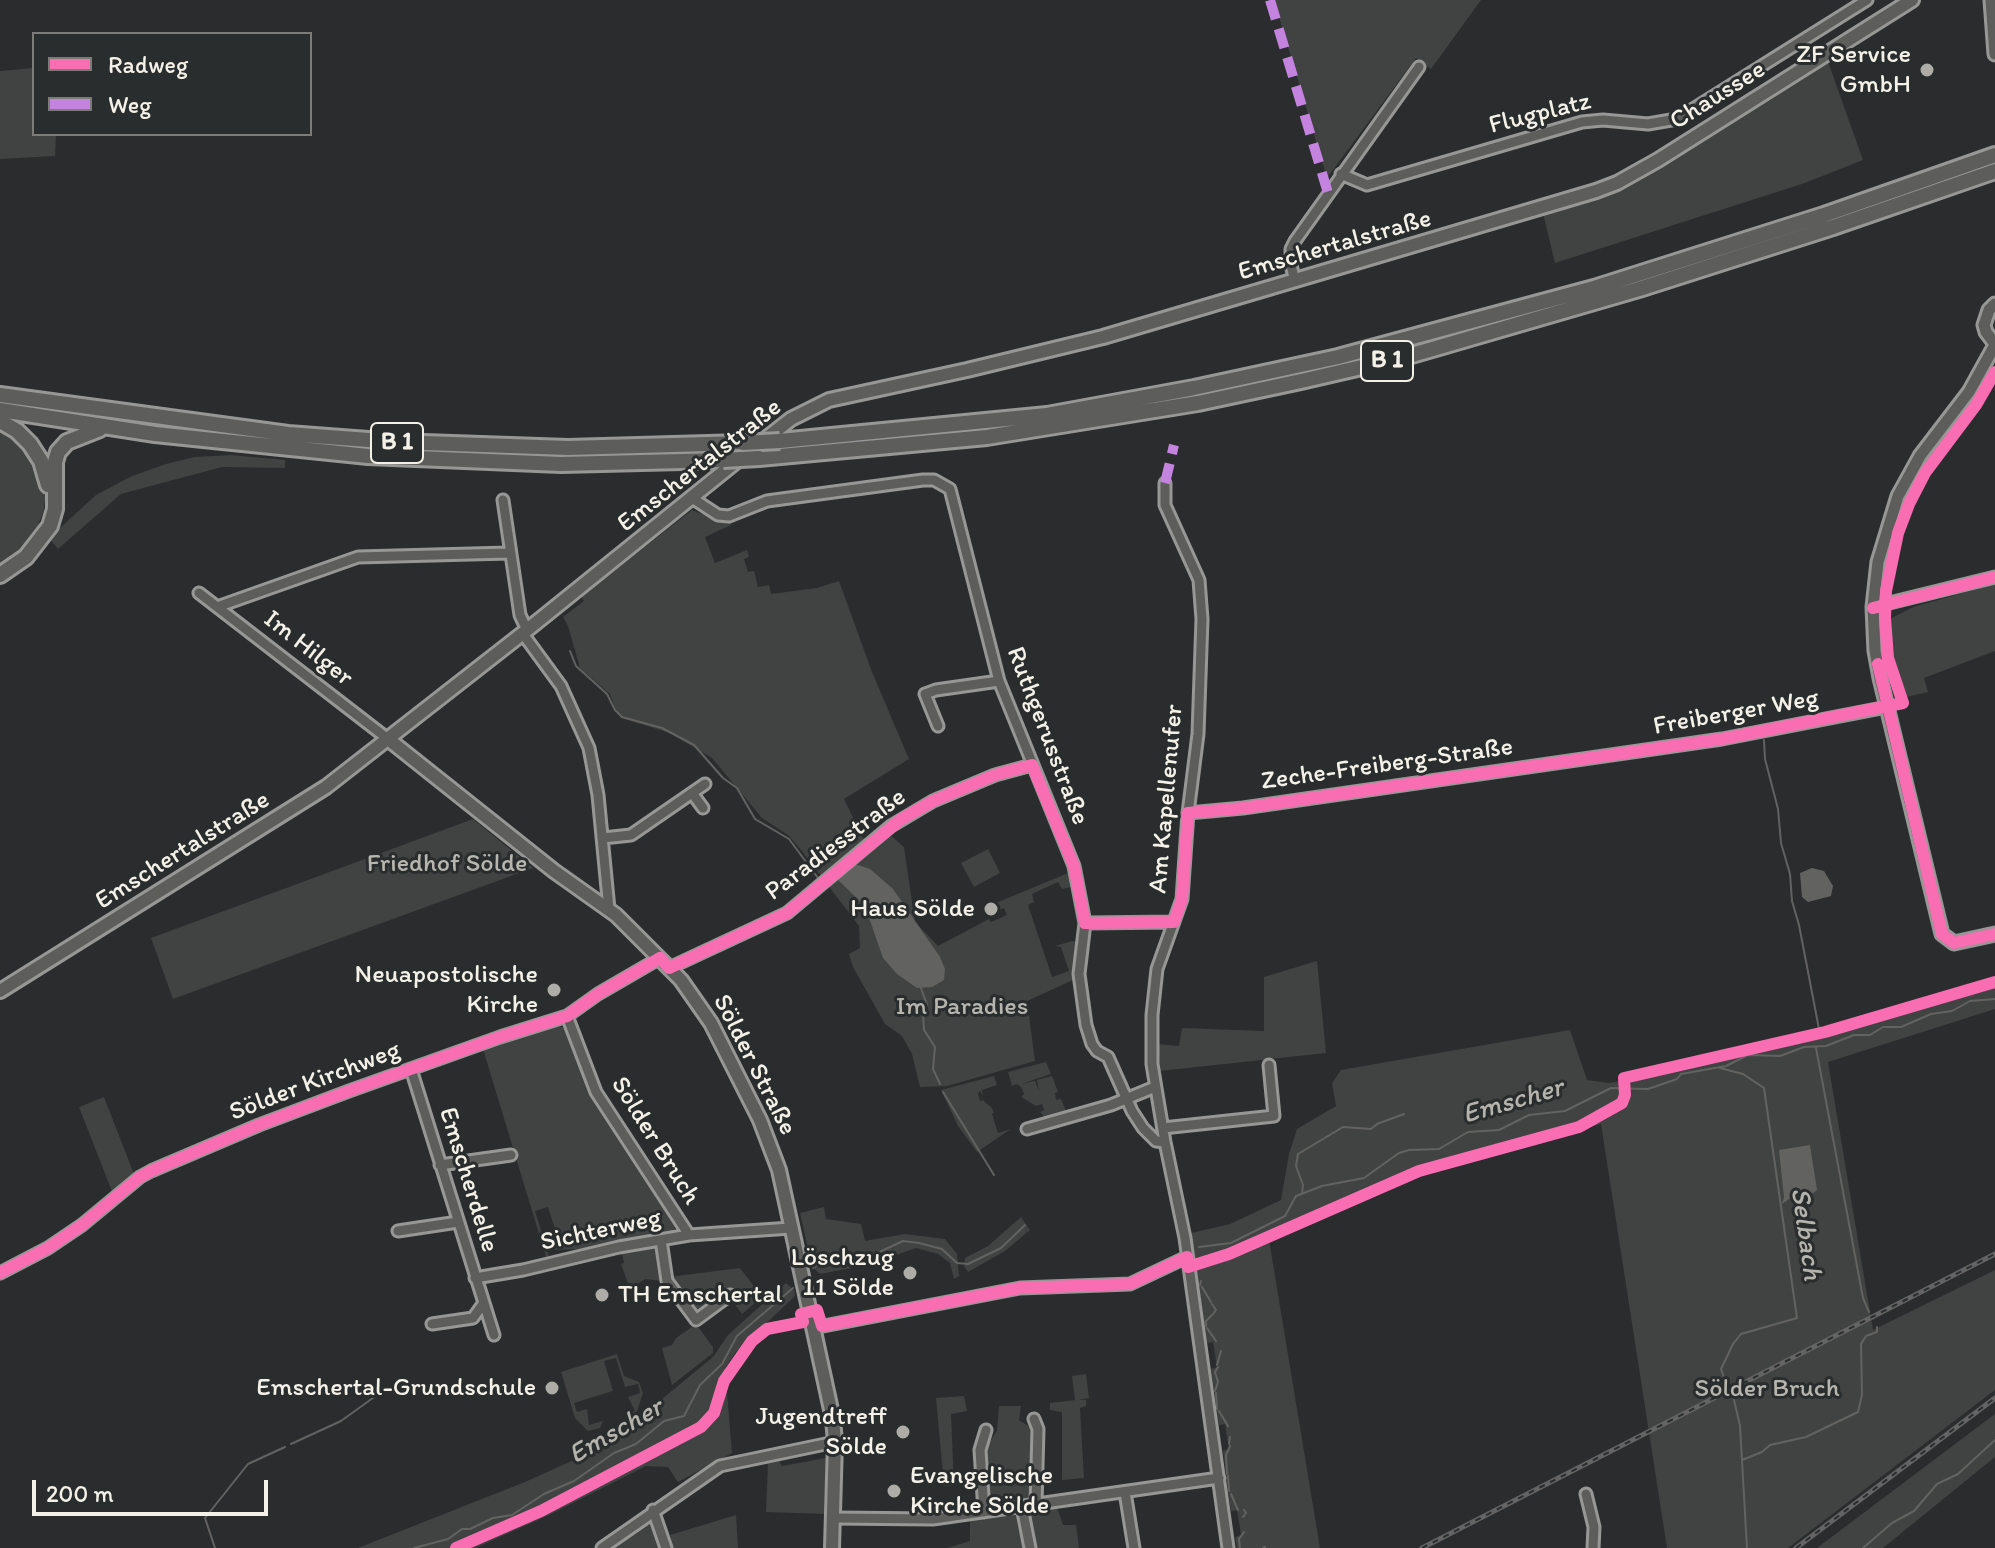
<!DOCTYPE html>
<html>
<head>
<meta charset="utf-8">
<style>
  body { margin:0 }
  #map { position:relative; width:1995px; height:1548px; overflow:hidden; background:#2b2c2d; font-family:Itim,sans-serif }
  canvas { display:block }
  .legend { position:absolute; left:32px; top:32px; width:280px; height:104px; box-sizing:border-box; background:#2a2d2e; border:2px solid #7b7b78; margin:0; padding:10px 14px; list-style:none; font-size:24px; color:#f4f1e8 }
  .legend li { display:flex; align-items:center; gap:16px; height:40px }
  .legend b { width:40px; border:2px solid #7b7b78 }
  .scale { position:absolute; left:32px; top:1480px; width:236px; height:36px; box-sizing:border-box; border:4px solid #f4f1e8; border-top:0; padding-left:10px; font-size:24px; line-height:28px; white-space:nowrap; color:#f4f1e8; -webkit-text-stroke:6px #2a2d2e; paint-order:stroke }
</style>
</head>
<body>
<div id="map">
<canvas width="1995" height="1548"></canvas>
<ul class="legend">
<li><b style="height:10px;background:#f96db3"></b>Radweg</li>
<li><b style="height:10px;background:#c483df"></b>Weg</li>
</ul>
<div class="scale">200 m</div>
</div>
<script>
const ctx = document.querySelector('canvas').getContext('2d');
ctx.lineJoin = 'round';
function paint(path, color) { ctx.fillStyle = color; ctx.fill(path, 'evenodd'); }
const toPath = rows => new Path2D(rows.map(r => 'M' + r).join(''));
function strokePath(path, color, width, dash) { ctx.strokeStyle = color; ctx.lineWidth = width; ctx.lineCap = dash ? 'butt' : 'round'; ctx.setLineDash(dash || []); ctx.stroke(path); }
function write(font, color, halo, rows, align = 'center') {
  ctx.font = font + ' Itim,sans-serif'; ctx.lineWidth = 6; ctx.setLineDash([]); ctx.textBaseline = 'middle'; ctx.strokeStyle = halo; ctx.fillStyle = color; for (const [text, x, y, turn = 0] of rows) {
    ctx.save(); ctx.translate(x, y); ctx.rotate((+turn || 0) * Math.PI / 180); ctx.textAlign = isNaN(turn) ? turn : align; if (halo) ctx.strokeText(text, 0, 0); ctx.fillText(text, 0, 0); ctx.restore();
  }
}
paint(toPath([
  [1274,0,1481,0,1431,69,1416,58,1327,178],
  [1827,59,1863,160,1802,184,1555,263,1543,213,1606,193],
  [34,68,34,134,56,134,55,156,0,159,0,71],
  [0,426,19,438,42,474,46,494,43,513,35,532,22,549,0,564],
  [231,455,285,460,285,468,222,467,121,494,58,549,49,538,96,495,132,476,166,464,195,457],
  [692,510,715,519,729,520,731,525,705,537,715,563,747,550,749,557,744,559,748,572,754,571,758,587,769,585,771,594,817,588,839,581,872,672,909,759,844,799,865,842,828,878,890,835,904,847,915,922,938,946,989,919,991,922,1007,915,1004,908,1000,910,996,903,1073,871,1075,886,1062,889,1058,882,1032,894,1034,902,1028,905,1052,977,1069,971,1061,947,1055,946,1072,941,1078,942,1073,980,1027,1001,1035,1061,947,1086,920,1087,912,1054,902,1036,885,1024,853,967,849,954,860,948,859,926,801,850,788,835,762,818,712,758,670,733,621,718,616,711,610,694,580,668,568,626,563,617,584,601,581,597],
  [1995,584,1995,651,1924,678,1928,692,1906,697,1892,659,1888,620,1913,607],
  [473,819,533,868,173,999,151,938],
  [988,849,1000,873,974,887,961,863],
  [1317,961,1326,1053,1160,1071,1158,1044,1179,1046,1182,1028,1264,1031,1264,977],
  [1995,988,1995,1009,1828,1062,1873,1330,1995,1270,1995,1390,1788,1548,1667,1548,1601,1124,1419,1175,1269,1240,1320,1548,1237,1548,1235,1537,1241,1535,1237,1510,1231,1511,1223,1451,1229,1449,1225,1424,1219,1425,1211,1369,1217,1367,1213,1342,1207,1343,1191,1233,1230,1224,1281,1200,1289,1154,1297,1129,1336,1106,1332,1083,1341,1070,1570,1030,1587,1080,1610,1083,1796,1041],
  [558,1026,566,1028,594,1101,675,1227,674,1230,580,1249,554,1250,551,1241,558,1238,548,1207,535,1211,549,1256,546,1257,483,1049],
  [1046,1062,1051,1074,1021,1084,1035,1081,1039,1091,1037,1080,1052,1076,1058,1092,1055,1093,1056,1100,1061,1099,1068,1116,1047,1120,1040,1112,1044,1110,1042,1104,1036,1106,1021,1097,1024,1094,1021,1087,1017,1084,1012,1086,1008,1072],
  [994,1076,997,1085,982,1090,983,1096,980,1091,978,1094,980,1101,983,1100,992,1108,994,1113,992,1114,998,1133,1011,1129,977,1152,958,1126,941,1090],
  [104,1097,134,1174,113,1194,79,1107],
  [824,1207,826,1219,861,1224,865,1241,905,1234,945,1239,957,1254,959,1276,954,1279,950,1263,938,1254,916,1248,868,1265,820,1274,812,1267,800,1213],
  [1021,1217,1030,1230,1005,1251,968,1272,964,1266,965,1258,988,1246],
  [658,1247,663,1281,645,1279,630,1289,621,1264,624,1263,622,1254],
  [740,1268,762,1297,742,1314,731,1299,702,1311,695,1311,669,1277],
  [786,1283,794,1290,795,1296,735,1353,725,1368,732,1453,678,1482,668,1467,646,1466,547,1516,475,1548,358,1548,525,1482,605,1446,713,1357,728,1335],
  [696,1324,713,1347,713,1353,672,1385,662,1348,672,1345,676,1338],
  [617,1354,624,1376,639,1382,643,1393,637,1411,633,1415,626,1416,625,1414,635,1411,628,1397,640,1393,638,1384,625,1387,616,1358,604,1361,613,1391,574,1403,577,1412,587,1409,589,1425,603,1421,600,1428,588,1431,575,1418,561,1372],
  [1086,1374,1089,1398,1078,1400,1086,1400,1086,1406,1080,1408,1084,1478,1062,1480,1062,1412,1050,1410,1050,1403,1075,1400,1072,1376],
  [964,1396,967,1411,951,1414,954,1486,944,1486,936,1398],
  [999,1406,1021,1406,1019,1420,1035,1430,1033,1492,1031,1498,992,1506,987,1499,985,1449,997,1431],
  [1995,1414,1995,1457,1883,1548,1817,1548],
  [826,1458,824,1514,766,1512,768,1463,779,1461,782,1466],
  [1057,1507,1063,1525,1076,1525,1079,1548,1036,1548,1028,1515,1034,1510],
  [1015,1513,1019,1516,1025,1548,947,1548,970,1541,970,1518],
  [736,1515,738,1548,672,1548,670,1535],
  [653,1521,660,1548,612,1548]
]), '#414242');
paint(toPath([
  [855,864,870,869,893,889,940,957,945,969,944,980,932,987,917,988,897,974,883,958,865,906,838,880],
  [1812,868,1824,871,1833,886,1831,896,1808,902,1802,897,1800,873],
  [1810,1145,1817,1190,1809,1196,1789,1199,1782,1204,1784,1197,1779,1150]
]), '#626361');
strokePath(toPath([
  [570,651,576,666,607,694,615,710,622,717,662,728,694,745,723,778,737,788,755,819,789,839,818,878],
  [1764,740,1765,759,1778,809,1781,843,1790,874,1792,901,1799,925,1819,1029],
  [921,988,927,1005,923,1013,924,1030,935,1047,933,1069,940,1084],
  [1816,1048,1863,1298,1869,1312],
  [1720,1068,1743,1074,1764,1088,1797,1318,1741,1334,1733,1344,1721,1369,1727,1386],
  [943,1092,994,1175],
  [1302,1194,1303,1185,1296,1166,1298,1154,1343,1127,1371,1129,1377,1124,1404,1114],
  [1199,1247,1231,1243,1285,1216,1296,1196,1322,1186,1364,1178,1399,1153,1409,1150,1439,1149,1468,1132,1499,1130,1529,1115,1565,1111,1611,1088,1648,1089,1677,1079,1681,1074,1726,1066,1748,1055,1780,1056,1804,1047,1826,1046,1854,1035,1870,1035,1883,1027,1901,1027,1931,1014,1952,1011,1970,1001,1995,999],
  [813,1268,833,1254,840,1253,860,1258,873,1255,903,1241,919,1243,942,1249,957,1263,968,1264,1001,1248,1025,1225],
  [1200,1285,1201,1281],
  [1202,1287,1211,1302],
  [1212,1304,1216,1310,1213,1314],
  [1206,1326,1206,1321,1212,1315],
  [1207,1328,1216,1341],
  [1217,1365,1221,1351],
  [1215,1391,1218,1382,1215,1372,1218,1367],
  [1216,1393,1217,1409],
  [1734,1400,1740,1426,1747,1548],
  [1219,1411,1228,1426],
  [291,1444,341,1421,384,1390],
  [1229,1444,1230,1437],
  [1742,1460,1762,1452,1770,1445,1806,1437,1858,1412,1862,1395,1861,1344,1866,1336,1877,1332,1877,1327],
  [1227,1474,1226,1455,1230,1446],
  [1228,1476,1229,1491],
  [1231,1494,1238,1510],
  [1243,1517,1246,1513,1244,1510],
  [215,1548,205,1518,248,1464,285,1447],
  [414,1548,448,1539,462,1529,470,1529,493,1518,512,1515,544,1494,574,1481,614,1453,636,1444,664,1421,684,1416,700,1385,722,1364,737,1336,793,1288],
  [1240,1548,1239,1539,1244,1532],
  [1263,1548,1265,1547],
  [1863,1548,1892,1523,1914,1511,1937,1484,1958,1474,1995,1440]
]), '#626361', 2);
const minor = toPath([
  [1341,174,1367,185,1582,122,1603,120,1648,124,1677,119,1867,0],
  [1295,281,1291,265,1291,249,1295,241,1419,67],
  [1165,483,1165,505,1199,580,1202,619,1198,734,1188,813,1182,899,1157,969,1152,1015,1152,1064,1165,1142,1185,1238,1228,1548],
  [692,498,718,515,729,516,767,501,923,480,934,480,950,489,999,681,1074,866,1085,923,1079,974,1086,1025,1092,1044,1097,1051,1108,1057,1132,1111,1143,1128,1156,1141,1165,1142],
  [503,500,520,615,527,630],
  [199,593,388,739],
  [217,607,358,557,509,553],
  [1873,607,1995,577],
  [523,634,561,686,589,748,598,795,609,909],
  [938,726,925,694,936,690,999,681],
  [692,793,703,808],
  [1188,813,1243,808,1722,739,1887,707],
  [603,838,631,835,705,784],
  [1085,923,1174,922],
  [669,968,787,913,891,826,933,801,995,775,1032,765],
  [567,1016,596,1092,689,1235,791,1228],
  [411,1069,494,1335],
  [1163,1128,1274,1116,1269,1065],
  [1027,1129,1111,1105,1155,1087],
  [440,1165,511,1155],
  [398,1231,458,1222],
  [661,1240,667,1281,696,1320,730,1295],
  [0,1273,48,1248,82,1225,140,1177,151,1171,259,1125,349,1091,500,1037,567,1016,598,994,660,958],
  [475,1278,523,1270,619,1247,689,1235],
  [432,1324,473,1318,483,1304],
  [813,1328,1020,1288,1130,1284,1187,1257],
  [1034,1419,1038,1429,1036,1505],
  [1125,1492,1134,1548],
  [1586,1494,1594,1527,1593,1548],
  [1022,1507,1030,1548],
  [653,1510,666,1548],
  [984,1512,980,1450,986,1430],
  [834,1518,933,1519,1219,1478],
  [602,1548,720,1466,835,1442]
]);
const tertiary = toPath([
  [1991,0,1995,54],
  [1995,304,1989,310,1984,325,1986,332,1995,344],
  [1995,345,1969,392,1920,456,1898,496,1878,562,1873,607,1875,651,1880,678,1942,934,1954,943,1995,934]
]);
const secondary = toPath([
  [758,445,791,419,829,400,967,370,1103,337,1596,191,1617,183,1658,160,1912,0],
  [388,739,554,871,616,915,681,980,711,1023,760,1120,779,1170,833,1419,835,1442,832,1548],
  [0,991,326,787,527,630,743,456]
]);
const trunk = toPath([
  [0,395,288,434,395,442,568,448,743,443],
  [0,410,155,434,368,456,561,464,723,460],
  [0,421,17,431,30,444,41,461,48,485],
  [780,441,1047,415,1194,388,1338,357,1594,288,1824,215,1995,155],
  [759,458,987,437,1198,403,1301,381,1405,357,1639,289,1833,227,1995,171],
  [0,575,26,557,50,526,55,509,55,462,58,452,67,442,100,429]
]);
strokePath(minor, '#979796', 15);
strokePath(tertiary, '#979796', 17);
strokePath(secondary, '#979796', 18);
strokePath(trunk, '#979796', 20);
strokePath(minor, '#5d5d5c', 9);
strokePath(tertiary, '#5d5d5c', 11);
strokePath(secondary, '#5d5d5c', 12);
strokePath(trunk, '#5d5d5c', 14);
const rail = toPath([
  [1422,1548,1995,1254],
  [1796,1548,1995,1398]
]);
strokePath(rail, '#646464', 5);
strokePath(rail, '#2a2d2e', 2, [6]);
const trunkBridge = toPath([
  [743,443,780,441],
  [723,460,759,458]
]);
strokePath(trunkBridge, '#979796', 20, []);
strokePath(trunkBridge, '#5d5d5c', 14);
strokePath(toPath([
  [1270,0,1328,193],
  [1165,483,1174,445]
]), '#c483df', 10, [20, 10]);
strokePath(toPath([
  [1873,608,1995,577],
  [1878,664,1942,934,1954,943,1995,934],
  [0,1273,48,1248,82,1225,140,1177,151,1171,259,1125,349,1091,500,1037,567,1016,598,994,660,958,669,968,787,913,900,820,933,801,995,775,1032,765,1074,866,1085,923,1174,922,1182,899,1188,813,1243,808,1722,739,1903,703,1888,658,1885,618,1886,591,1898,533,1909,504,1925,473,1976,405,1995,372],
  [456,1548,541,1511,701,1427,714,1413,724,1381,752,1341,767,1329,803,1322,801,1314,817,1310,822,1326,1020,1288,1130,1284,1187,1257,1188,1267,1229,1254,1419,1171,1579,1127,1622,1103,1625,1095,1624,1078,1825,1032,1995,982]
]), '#f96db3', 12);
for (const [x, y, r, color] of [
  [1927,70,8,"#aeaca7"],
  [991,909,8,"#aeaca7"],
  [554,990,8,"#aeaca7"],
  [910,1273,8,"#aeaca7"],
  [602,1295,8,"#aeaca7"],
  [552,1388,8,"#aeaca7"],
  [903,1432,8,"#aeaca7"],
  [894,1491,8,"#aeaca7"]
]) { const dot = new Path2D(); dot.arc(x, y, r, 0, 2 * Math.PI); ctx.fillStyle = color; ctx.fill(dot); strokePath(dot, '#2a2d2e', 3); }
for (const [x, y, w] of [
  [1387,361,52],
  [397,443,52]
]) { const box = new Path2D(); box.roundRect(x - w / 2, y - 20, w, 40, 6); ctx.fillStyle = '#2a2d2e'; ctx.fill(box); strokePath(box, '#f4f1e8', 2); }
write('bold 24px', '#f4f1e8', null, [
  ["B 1",1387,361],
  ["B 1",397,443]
]);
write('26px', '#f4f1e8', '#2a2d2e', [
  ["ZF Service",1911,55],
  ["GmbH",1911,85],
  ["Haus Sölde",975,909],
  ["Neuapostolische",538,975],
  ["Kirche",538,1005],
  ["Löschzug",894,1258],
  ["11 Sölde",894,1288],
  ["TH Emschertal",618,1295,"left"],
  ["Emschertal-Grundschule",536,1388],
  ["Jugendtreff",887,1417],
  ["Sölde",887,1447],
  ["Evangelische",910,1476,"left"],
  ["Kirche Sölde",910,1506,"left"]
], 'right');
write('26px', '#f4f1e8', '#2a2d2e', [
  ["Chaussee",1718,96,-32],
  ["Flugplatz",1540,114,-14],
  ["Emschertalstraße",1335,246,-16],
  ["Emschertalstraße",700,466,-38],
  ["Im Hilger",308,649,38],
  ["Freiberger Weg",1736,713,-10],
  ["Ruthgerusstraße",1047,736,69],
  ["Zeche-Freiberg-Straße",1387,765,-8],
  ["Am Kapellenufer",1167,799,-85],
  ["Paradiesstraße",836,845,-37],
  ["Emschertalstraße",183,851,-32],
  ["Sölder Straße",754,1065,63],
  ["Sölder Kirchweg",315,1082,-21],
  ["Sölder Bruch",655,1141,58],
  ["Emscherdelle",468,1180,73],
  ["Sichterweg",601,1231,-12]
]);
write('26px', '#b6b5af', '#2a2d2e', [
  ["Friedhof Sölde",447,864],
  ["Im Paradies",962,1007],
  ["Sölder Bruch",1767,1389]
]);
write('italic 28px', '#b5b3ae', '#2a2d2e', [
  ["Emscher",1513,1102,-16],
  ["Selbach",1805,1234,82],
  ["Emscher",616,1432,-30]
]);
</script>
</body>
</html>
